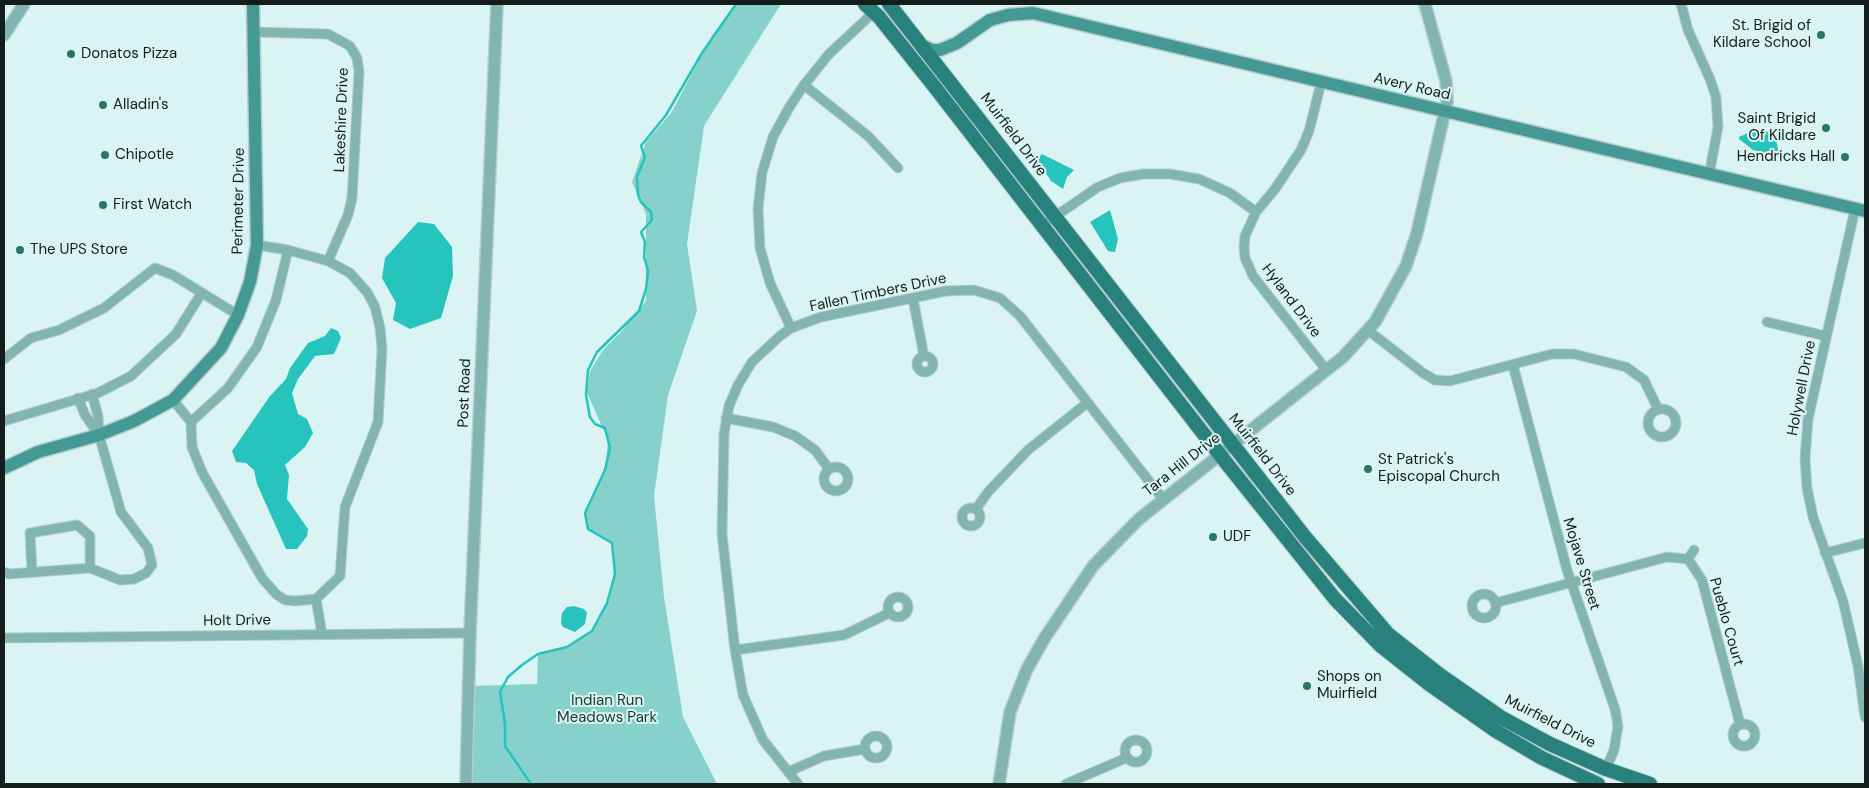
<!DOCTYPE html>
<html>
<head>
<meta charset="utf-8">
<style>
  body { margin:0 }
  #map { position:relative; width:1869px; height:788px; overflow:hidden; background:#d9f4f2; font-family:"DM Sans",sans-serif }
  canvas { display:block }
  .frame { position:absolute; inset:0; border:5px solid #131d1c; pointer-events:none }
</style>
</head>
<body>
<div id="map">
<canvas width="1869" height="788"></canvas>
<div class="frame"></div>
</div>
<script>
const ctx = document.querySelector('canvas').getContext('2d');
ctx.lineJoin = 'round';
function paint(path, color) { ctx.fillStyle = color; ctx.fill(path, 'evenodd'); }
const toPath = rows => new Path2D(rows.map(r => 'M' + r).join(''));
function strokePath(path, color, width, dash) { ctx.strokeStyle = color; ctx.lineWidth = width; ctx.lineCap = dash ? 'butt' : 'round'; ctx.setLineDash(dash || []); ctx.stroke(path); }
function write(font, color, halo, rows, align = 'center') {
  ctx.font = font + ' "DM Sans",sans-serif'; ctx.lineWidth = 4; ctx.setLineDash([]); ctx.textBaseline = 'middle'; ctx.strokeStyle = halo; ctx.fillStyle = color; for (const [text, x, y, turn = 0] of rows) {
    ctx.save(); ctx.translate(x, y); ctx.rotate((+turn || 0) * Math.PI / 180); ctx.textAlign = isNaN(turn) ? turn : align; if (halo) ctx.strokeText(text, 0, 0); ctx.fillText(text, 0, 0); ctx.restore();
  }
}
paint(toPath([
  [736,4,781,4,704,126,687,244,697,311,668,395,654,496,664,597,683,717,717,784,466,784,469,686,537,684,538,654,567,647,592,631,607,603,615,574,612,543,588,529,585,513,605,470,608,440,587,393,590,371,603,350,620,333,646,301,646,214,632,182,646,142,671,113,713,34]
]), '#87d1cc');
paint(toPath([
  [1754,130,1770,132,1775,135,1779,153,1776,158,1753,150,1739,139,1739,137],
  [1042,154,1074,170,1067,177,1063,189,1051,181,1037,159],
  [1110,210,1118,239,1115,252,1108,251,1090,222],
  [418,222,434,224,452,247,453,276,441,318,410,329,393,320,396,303,382,278,385,258],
  [331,328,338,331,341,338,334,354,315,356,298,379,292,393,298,414,307,419,313,433,305,447,285,465,289,475,287,499,308,529,307,536,297,549,286,549,257,484,254,470,246,463,236,462,232,451,270,396,286,379,290,368,308,343,325,336],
  [574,606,584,609,587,613,585,624,575,632,563,627,561,623,562,613,567,607]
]), '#27c3bd');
strokePath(toPath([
  [531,784,505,746,505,724,500,692,508,677,522,665,538,654,567,647,592,631,607,603,615,574,612,543,588,529,585,513,605,470,610,448,605,428,595,424,590,417,586,395,588,370,597,352,639,311,646,289,648,271,644,257,645,242,641,232,652,220,651,212,641,202,638,195,637,177,645,157,641,146,666,115,702,53,736,4]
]), '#27c3bd', 2.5);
const minor = toPath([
  [1681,4,1688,30,1710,79,1716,97,1718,127,1709,175],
  [253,32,328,34,350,46,357,58,359,72,352,198,348,215,328,261],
  [1321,83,1309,131,1301,150,1275,189,1256,212,1245,236,1244,247,1245,258,1253,276,1327,371],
  [804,85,868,136,898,168],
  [1855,209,1808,419,1805,458,1807,488,1813,517,1843,601,1858,666,1865,717],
  [1041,226,1098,187,1120,178,1143,174,1170,174,1199,179,1230,193,1256,212],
  [913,299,924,356],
  [1767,322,1826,336],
  [791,328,770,283,760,248,758,208,762,173,773,137,790,106,804,85,829,54,874,12],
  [1369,331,1423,373,1435,380,1450,381,1552,354,1574,354,1626,367,1644,380,1658,409],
  '917 364a8 8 0 1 1 16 0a8 8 0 1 1-16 0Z',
  [4,359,31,338,59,330,104,308,155,268,173,275,238,315],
  [1513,365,1567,570,1615,709,1618,726,1614,750,1606,769],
  [78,398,85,415,99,435],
  [173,400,191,422,192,447,202,472,262,578,276,594,285,600,295,601,316,599,340,576,345,507,378,422,382,349,380,328,375,307,367,292,350,273,328,261,288,250,257,245],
  '1648 423a14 14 0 1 1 28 0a14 14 0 1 1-28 0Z',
  [726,418,773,427,795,436,815,450,829,469],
  [4,421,98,393,131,376,176,334,201,294],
  [191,422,228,388,257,347,276,300,288,250],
  '824 479a12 12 0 1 1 24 0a12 12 0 1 1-24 0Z',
  '962 517a9 9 0 1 1 18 0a9 9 0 1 1-18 0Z',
  [976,509,988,492,1028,450,1087,403],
  [1825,553,1865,543],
  [1688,559,1694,550],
  [32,571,30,533,77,525,90,536,90,568],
  [4,572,9,574,90,568,120,580,134,579,146,573,152,565,148,548,121,512,99,435,98,416,92,394],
  '1472 606a12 12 0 1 1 24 0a12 12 0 1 1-24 0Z',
  '888 607a10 10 0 1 1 20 0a10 10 0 1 1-20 0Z',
  [316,599,322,634],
  [1495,603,1667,557,1688,559,1702,580,1740,724],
  [4,638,470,633],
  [735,650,844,635,889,613],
  '1733 735a11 11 0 1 1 22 0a11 11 0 1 1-22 0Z',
  '865 747a11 11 0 1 1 22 0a11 11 0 1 1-22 0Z',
  '1125 751a11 11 0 1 1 22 0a11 11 0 1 1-22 0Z',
  [788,772,824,756,865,749],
  [798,784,763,740,743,695,735,650,722,534,724,434,729,406,738,385,752,362,780,336,791,328,821,317,946,291,974,290,1000,298,1020,316,1163,499],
  [1066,784,1126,758]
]);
const tertiary = toPath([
  [4,35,24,4],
  [466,784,470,633,497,4],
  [999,784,1010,712,1027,669,1044,639,1093,566,1139,519,1343,357,1375,322,1406,266,1417,233,1447,102,1446,81,1425,4]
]);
const secondary = toPath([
  [923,46,932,50,940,50,957,43,990,20,1008,15,1033,13,1865,211],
  [4,468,38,452,99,435,134,421,173,400,221,348,238,315,250,282,257,245,253,4]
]);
const primary = toPath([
  [865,4,879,17,934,86,1220,455,1335,599,1381,646,1429,684,1496,731,1542,758,1598,784],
  [889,4,1305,537,1388,634,1440,675,1502,718,1550,744,1606,769,1650,784]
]);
strokePath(minor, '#b5cdcb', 11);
strokePath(tertiary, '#b5cdcb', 14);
strokePath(secondary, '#b5cdcb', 15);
strokePath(primary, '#b5cdcb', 16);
strokePath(minor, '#82b5b2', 9);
strokePath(tertiary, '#82b5b2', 11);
strokePath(secondary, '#449994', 12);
strokePath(primary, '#28817d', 14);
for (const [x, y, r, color] of [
  [1821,35,5,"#2a7470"],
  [71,54,5,"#2a7470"],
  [103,105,5,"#2a7470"],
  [1826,128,5,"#2a7470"],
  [105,155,5,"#2a7470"],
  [1845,157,5,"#2a7470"],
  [103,205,5,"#2a7470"],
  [20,250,5,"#2a7470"],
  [1368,469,5,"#2a7470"],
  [1213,537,5,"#2a7470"],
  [1307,686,5,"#2a7470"]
]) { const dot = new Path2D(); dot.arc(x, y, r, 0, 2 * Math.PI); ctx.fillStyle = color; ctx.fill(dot); strokePath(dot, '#d9f4f2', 2); }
write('15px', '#131d1c', '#d9f4f2', [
  ["St. Brigid of",1811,26,"right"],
  ["Kildare School",1811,43,"right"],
  ["Donatos Pizza",81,54],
  ["Alladin's",113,105],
  ["Saint Brigid",1816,119,"right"],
  ["Of Kildare",1816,136,"right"],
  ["Chipotle",115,155],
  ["Hendricks Hall",1835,157,"right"],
  ["First Watch",113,205],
  ["The UPS Store",30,250],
  ["St Patrick's",1378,460],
  ["Episcopal Church",1378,477],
  ["UDF",1223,537],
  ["Shops on",1317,677],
  ["Muirfield",1317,694]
], 'left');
write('15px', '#131d1c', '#d9f4f2', [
  ["Avery Road",1412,87,13],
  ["Lakeshire Drive",342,120,-88],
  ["Muirfield Drive",1013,135,53],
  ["Perimeter Drive",239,201,-89],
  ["Fallen Timbers Drive",878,293,-12],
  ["Hyland Drive",1291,301,53],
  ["Holywell Drive",1802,388,-79],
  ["Post Road",465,393,-88],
  ["Muirfield Drive",1262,455,52],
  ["Tara Hill Drive",1182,465,-38],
  ["Mojave Street",1581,564,73],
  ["Holt Drive",237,621,-1],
  ["Pueblo Court",1726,622,74],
  ["Muirfield Drive",1550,722,27]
]);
write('15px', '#1c3432', '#d9f4f2', [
  ["Indian Run",607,701],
  ["Meadows Park",607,718]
]);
</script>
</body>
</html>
